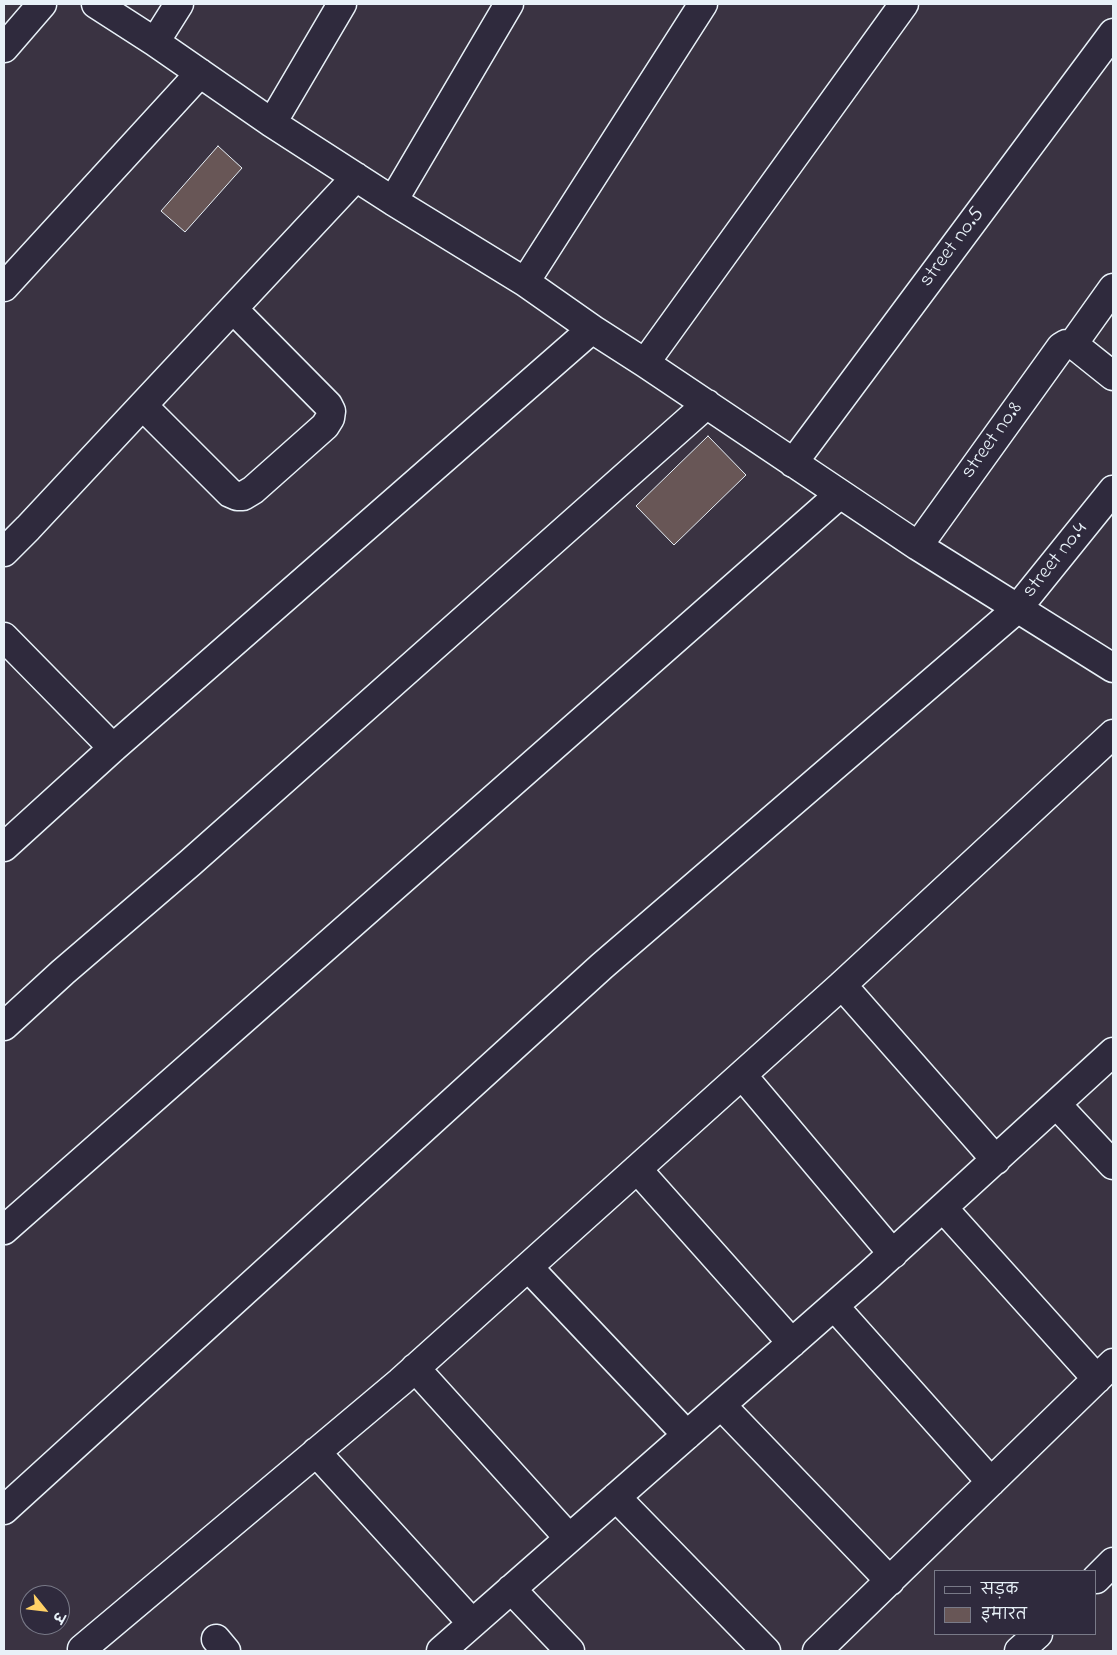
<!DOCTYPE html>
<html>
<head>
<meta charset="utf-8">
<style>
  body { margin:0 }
  #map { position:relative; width:1117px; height:1655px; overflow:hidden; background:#3a3342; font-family:"Indie Flower","Playpen Sans Deva",sans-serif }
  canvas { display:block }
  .frame { position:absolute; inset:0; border:5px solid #e8f1f8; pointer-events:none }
  .legend { position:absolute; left:934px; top:1570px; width:162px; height:65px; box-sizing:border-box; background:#2f2a3d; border:1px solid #797a88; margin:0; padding:6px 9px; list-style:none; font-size:15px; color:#e8f1f8 }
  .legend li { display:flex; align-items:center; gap:10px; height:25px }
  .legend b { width:25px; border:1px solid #797a88 }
  .north { position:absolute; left:20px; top:1585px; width:50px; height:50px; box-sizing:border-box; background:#2f2a3d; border:1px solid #797a88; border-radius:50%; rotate:119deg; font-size:14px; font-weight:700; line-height:20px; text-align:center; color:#e8f1f8 }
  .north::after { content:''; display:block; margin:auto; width:18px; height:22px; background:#ffd166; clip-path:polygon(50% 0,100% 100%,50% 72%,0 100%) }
</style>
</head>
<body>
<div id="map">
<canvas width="1117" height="1655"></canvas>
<div class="frame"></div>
<ul class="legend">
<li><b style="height:6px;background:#2f2a3d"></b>सड़क</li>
<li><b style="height:14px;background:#685656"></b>इमारत</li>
</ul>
<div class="north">उ</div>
</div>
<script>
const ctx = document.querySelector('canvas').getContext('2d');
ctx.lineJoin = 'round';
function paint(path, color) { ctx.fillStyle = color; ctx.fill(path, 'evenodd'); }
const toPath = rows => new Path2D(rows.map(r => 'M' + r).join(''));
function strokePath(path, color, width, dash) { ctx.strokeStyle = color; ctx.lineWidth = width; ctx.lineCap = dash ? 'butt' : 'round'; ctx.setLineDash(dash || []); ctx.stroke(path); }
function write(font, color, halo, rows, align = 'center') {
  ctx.font = font + ' "Indie Flower",sans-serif'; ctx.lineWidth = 4; ctx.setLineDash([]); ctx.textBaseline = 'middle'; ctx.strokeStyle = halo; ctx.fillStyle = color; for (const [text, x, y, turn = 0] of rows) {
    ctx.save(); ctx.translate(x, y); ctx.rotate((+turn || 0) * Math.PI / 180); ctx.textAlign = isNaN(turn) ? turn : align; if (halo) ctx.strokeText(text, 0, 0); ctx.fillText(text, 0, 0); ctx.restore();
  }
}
const building = toPath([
  [218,146,242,168,185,232,161,211,218,146],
  [708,436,746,475,674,545,636,506,708,436]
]);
paint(building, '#685656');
strokePath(building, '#e8f1f8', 1);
const street = toPath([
  [96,4,155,42,272,123,393,201,525,282,592,329,645,363,918,546,1113,668],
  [155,42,179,4],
  [4,48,42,4],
  [272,123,342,4],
  [393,201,509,4],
  [525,282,703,4],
  [4,287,200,73],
  [1073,344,1113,288],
  [1073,344,1113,376],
  [645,363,904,4],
  [143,406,230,493,237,496,243,496,253,490,325,426,330,418,331,411,328,405,233,309],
  [793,463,1113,33],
  [918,546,1061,347,1066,344,1073,344],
  [4,552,28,528,356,177],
  [4,637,113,748],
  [4,847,113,748,592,329],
  [842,985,996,1160],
  [4,1026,63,972,190,863,707,404],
  [742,1075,893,1254],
  [1057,1105,1113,1165],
  [637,1169,792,1343],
  [943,1208,1097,1379],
  [4,1230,840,494],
  [528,1267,687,1435],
  [834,1306,991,1482],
  [415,1368,569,1538],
  [721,1405,890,1581],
  [316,1452,472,1623],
  [616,1497,766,1651],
  [4,1510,602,966,1017,609,1113,490],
  [1096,1579,1113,1562],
  [511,1589,570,1651],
  [216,1639,226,1651],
  [82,1649,400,1382,842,985,1113,734],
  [441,1651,869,1275,1113,1052],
  [817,1651,1113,1363],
  [1019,1651,1038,1634]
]);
strokePath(street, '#e8f1f8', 31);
strokePath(street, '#2f2a3d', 28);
write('21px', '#e8f1f8', '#2f2a3d', [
  ["street no.5",953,248,-53],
  ["street no.8",993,441,-54],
  ["street no.4",1056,561,-51]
]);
</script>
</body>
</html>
